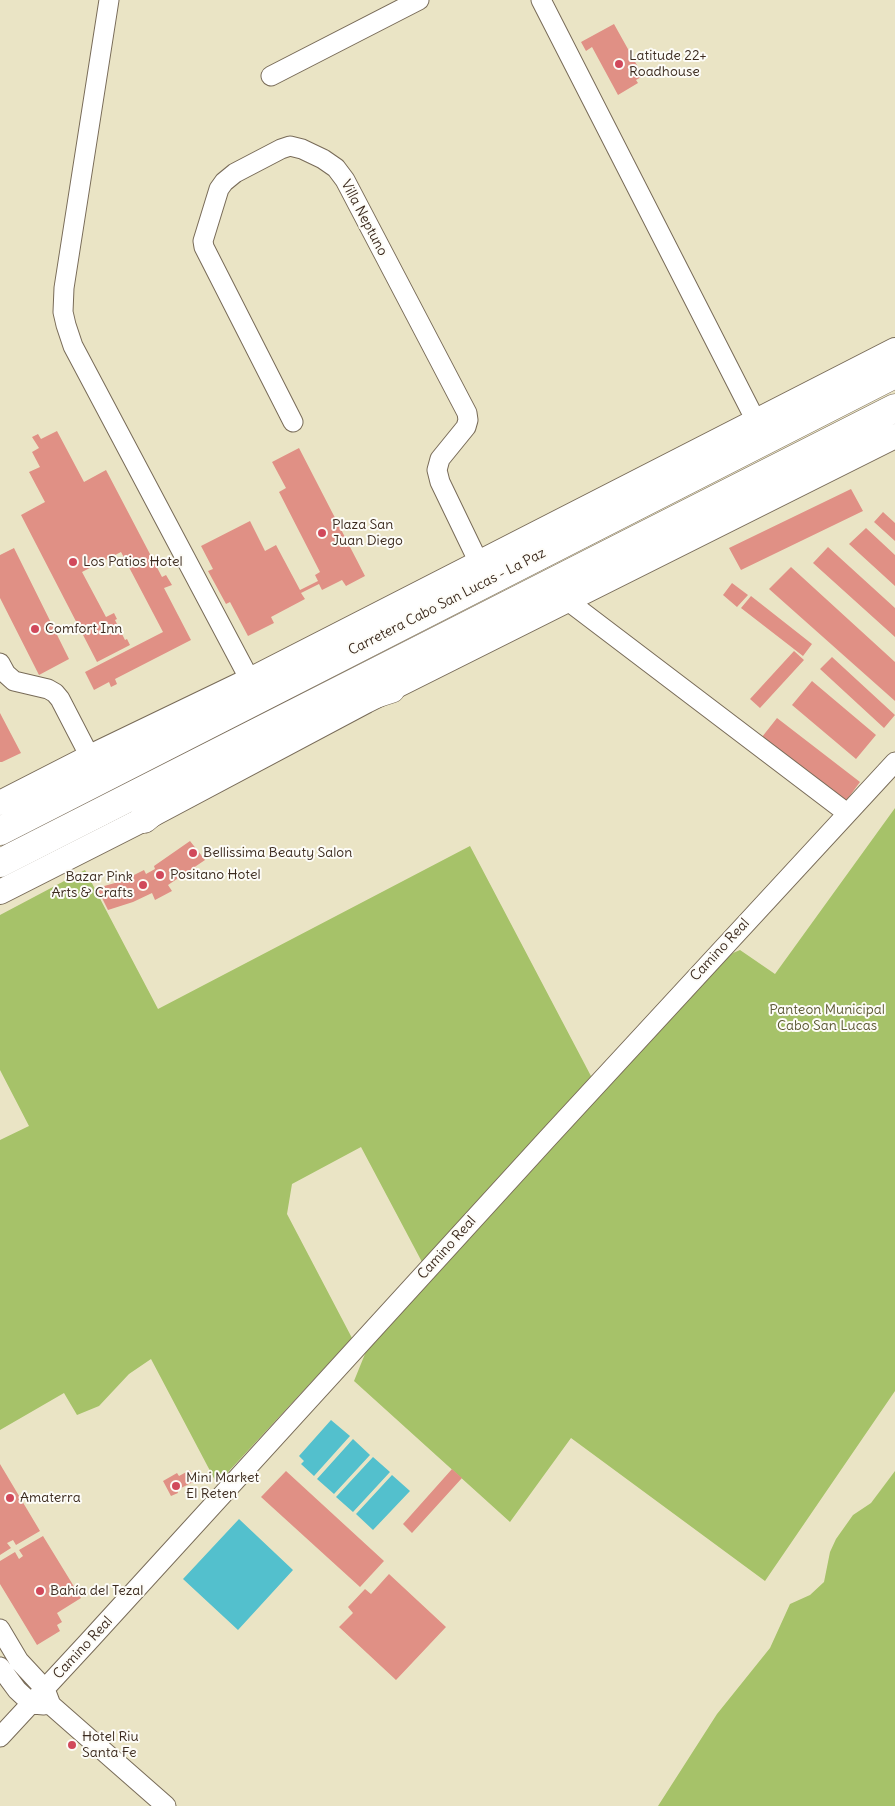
<!DOCTYPE html>
<html>
<head>
<meta charset="utf-8">
<style>
  body { margin:0 }
  canvas { display:block; background:#eae4c5 }
</style>
</head>
<body>
<canvas width="895" height="1806"></canvas>
<script>
const ctx = document.querySelector('canvas').getContext('2d');
ctx.lineJoin = 'round';
function paint(path, color) { ctx.fillStyle = color; ctx.fill(path, 'evenodd'); }
const toPath = rows => new Path2D(rows.map(r => 'M' + r).join(''));
function strokePath(path, color, width, dash) { ctx.strokeStyle = color; ctx.lineWidth = width; ctx.lineCap = dash ? 'butt' : 'round'; ctx.setLineDash(dash || []); ctx.stroke(path); }
function write(font, color, halo, rows, align = 'center') {
  ctx.font = font + ' Delius,sans-serif'; ctx.lineWidth = 4; ctx.setLineDash([]); ctx.textBaseline = 'middle'; ctx.strokeStyle = halo; ctx.fillStyle = color; for (const [text, x, y, turn = 0] of rows) {
    ctx.save(); ctx.translate(x, y); ctx.rotate((+turn || 0) * Math.PI / 180); ctx.textAlign = isNaN(turn) ? turn : align; if (halo) ctx.strokeText(text, 0, 0); ctx.fillText(text, 0, 0); ctx.restore();
  }
}
paint(toPath([
  [895,808,895,1391,765,1581,571,1438,510,1522,354,1381,367,1349,376,1335,724,961,733,953,740,950,775,974],
  [470,846,592,1078,422,1262,361,1147,292,1184,287,1214,352,1338,217,1484,151,1359,129,1374,99,1406,77,1415,64,1393,0,1430,0,1140,29,1126,0,1070,0,915,85,870,158,1009],
  [895,1471,895,1806,658,1806,717,1714,770,1648,790,1604,810,1595,824,1582,830,1552,836,1539,853,1515,871,1503]
]), '#a6c269');
paint(toPath([
  [331,1420,350,1436,314,1476,301,1464,304,1461,299,1456],
  [353,1439,370,1455,334,1494,317,1479],
  [373,1457,390,1472,353,1512,336,1497],
  [392,1475,410,1491,373,1530,356,1514],
  [239,1519,293,1570,238,1630,183,1579]
]), '#53c0cd');
paint(toPath([
  [614,24,643,76,636,80,638,83,618,95,592,47,586,51,581,42],
  [57,431,84,482,106,470,162,577,166,575,172,585,164,588,191,640,115,679,117,684,111,687,109,682,94,690,85,672,163,632,121,552,82,572,106,617,114,613,117,619,115,620,125,640,127,639,130,645,97,662,21,515,45,502,29,472,40,467,32,452,39,448,32,437,38,434,41,439],
  [299,448,365,576,346,586,342,580,322,590,319,584,301,593,305,599,271,617,274,623,248,636,230,602,226,604,208,571,213,569,201,546,250,521,265,551,276,545,300,590,318,581,315,575,320,572,279,492,286,488,272,462],
  [851,489,863,511,741,570,729,548],
  [883,512,895,523,895,541,874,522],
  [866,528,895,555,895,586,849,544],
  [828,547,895,608,895,637,813,563],
  [14,548,69,659,39,675,0,598,0,555],
  [791,567,895,662,895,701,769,589],
  [732,583,748,595,737,607,723,595],
  [751,596,812,644,803,656,741,608],
  [794,651,804,660,760,708,750,699],
  [832,657,895,715,884,728,820,669],
  [812,681,876,735,856,759,792,705],
  [0,713,21,753,2,762,0,762],
  [777,718,860,782,846,801,762,737],
  [190,841,205,860,168,885,172,891,155,900,152,893,133,902,108,910,97,888,122,881,144,870,146,874,155,869,154,866],
  [0,1464,40,1531,16,1545,13,1540,7,1543,11,1548,0,1555],
  [452,1469,462,1478,412,1533,403,1524],
  [190,1470,195,1481,177,1490,178,1493,171,1496,163,1481,177,1473,179,1476],
  [286,1471,384,1561,360,1587,261,1497],
  [43,1536,81,1598,57,1613,62,1622,57,1625,60,1631,37,1645,0,1584,0,1561,15,1552,19,1559,23,1556,19,1550],
  [389,1574,446,1627,396,1680,339,1627,353,1613,348,1607,365,1589,371,1594]
]), '#e09085');
const minor = toPath([
  [109,0,64,288,63,312,66,325,73,346,250,680],
  [541,0,756,421],
  [271,76,419,0],
  [293,422,204,247,203,241,219,189,224,182,235,173,281,149,290,146,302,149,323,159,336,168,345,180,467,413,468,420,466,427,440,459,437,470,440,482,479,563],
  [568,601,847,813],
  [0,663,6,674,14,681,48,689,55,693,60,699,90,757],
  [0,1629,19,1661,45,1689,51,1705,166,1806],
  [0,1667,17,1690,32,1704,44,1705],
  [0,1737,88,1642,547,1139,895,762]
]);
const major = toPath([
  [0,803,90,757,250,680,895,350],
  [0,892,144,819,366,701,895,436]
]);
const highway = toPath([
  [338,706,391,689],
  [144,819,197,775],
  [0,831,895,374],
  [0,863,895,408]
]);
strokePath(minor, '#786b58', 21);
strokePath(major, '#786b58', 26);
strokePath(highway, '#786b58', 29);
strokePath(minor, '#fff', 19);
strokePath(major, '#fff', 24);
strokePath(highway, '#fff', 28);
for (const [x, y, r, color] of [
  [619,64,5,"#d1495b"],
  [322,533,5,"#d1495b"],
  [73,562,5,"#d1495b"],
  [35,629,5,"#d1495b"],
  [193,853,5,"#d1495b"],
  [160,875,5,"#d1495b"],
  [143,885,5,"#d1495b"],
  [176,1486,5,"#d1495b"],
  [10,1498,5,"#d1495b"],
  [40,1591,5,"#d1495b"],
  [72,1745,5,"#d1495b"]
]) { const dot = new Path2D(); dot.arc(x, y, r, 0, 2 * Math.PI); ctx.fillStyle = color; ctx.fill(dot); strokePath(dot, '#fdfcf7', 2); }
write('14px', '#3b2a1e', '#fdfcf7', [
  ["Latitude 22+",629,56],
  ["Roadhouse",629,72],
  ["Plaza San",332,525],
  ["Juan Diego",332,541],
  ["Los Patios Hotel",83,562],
  ["Comfort Inn",45,629],
  ["Bellissima Beauty Salon",203,853],
  ["Positano Hotel",170,875],
  ["Bazar Pink",133,877,"right"],
  ["Arts & Crafts",133,893,"right"],
  ["Mini Market",186,1478],
  ["El Reten",186,1494],
  ["Amaterra",20,1498],
  ["Bahía del Tezal",50,1591],
  ["Hotel Riu",82,1737],
  ["Santa Fe",82,1753]
], 'left');
write('14px', '#3b2a1e', '#fdfcf7', [
  ["Villa Neptuno",364,218,62],
  ["Carretera Cabo San Lucas - La Paz",447,602,-27],
  ["Camino Real",720,950,-47],
  ["Camino Real",447,1248,-48],
  ["Camino Real",83,1648,-47]
]);
write('14px', '#5b5834', '#fdfcf7', [
  ["Panteon Municipal",827,1010],
  ["Cabo San Lucas",827,1026]
]);
</script>
</body>
</html>
